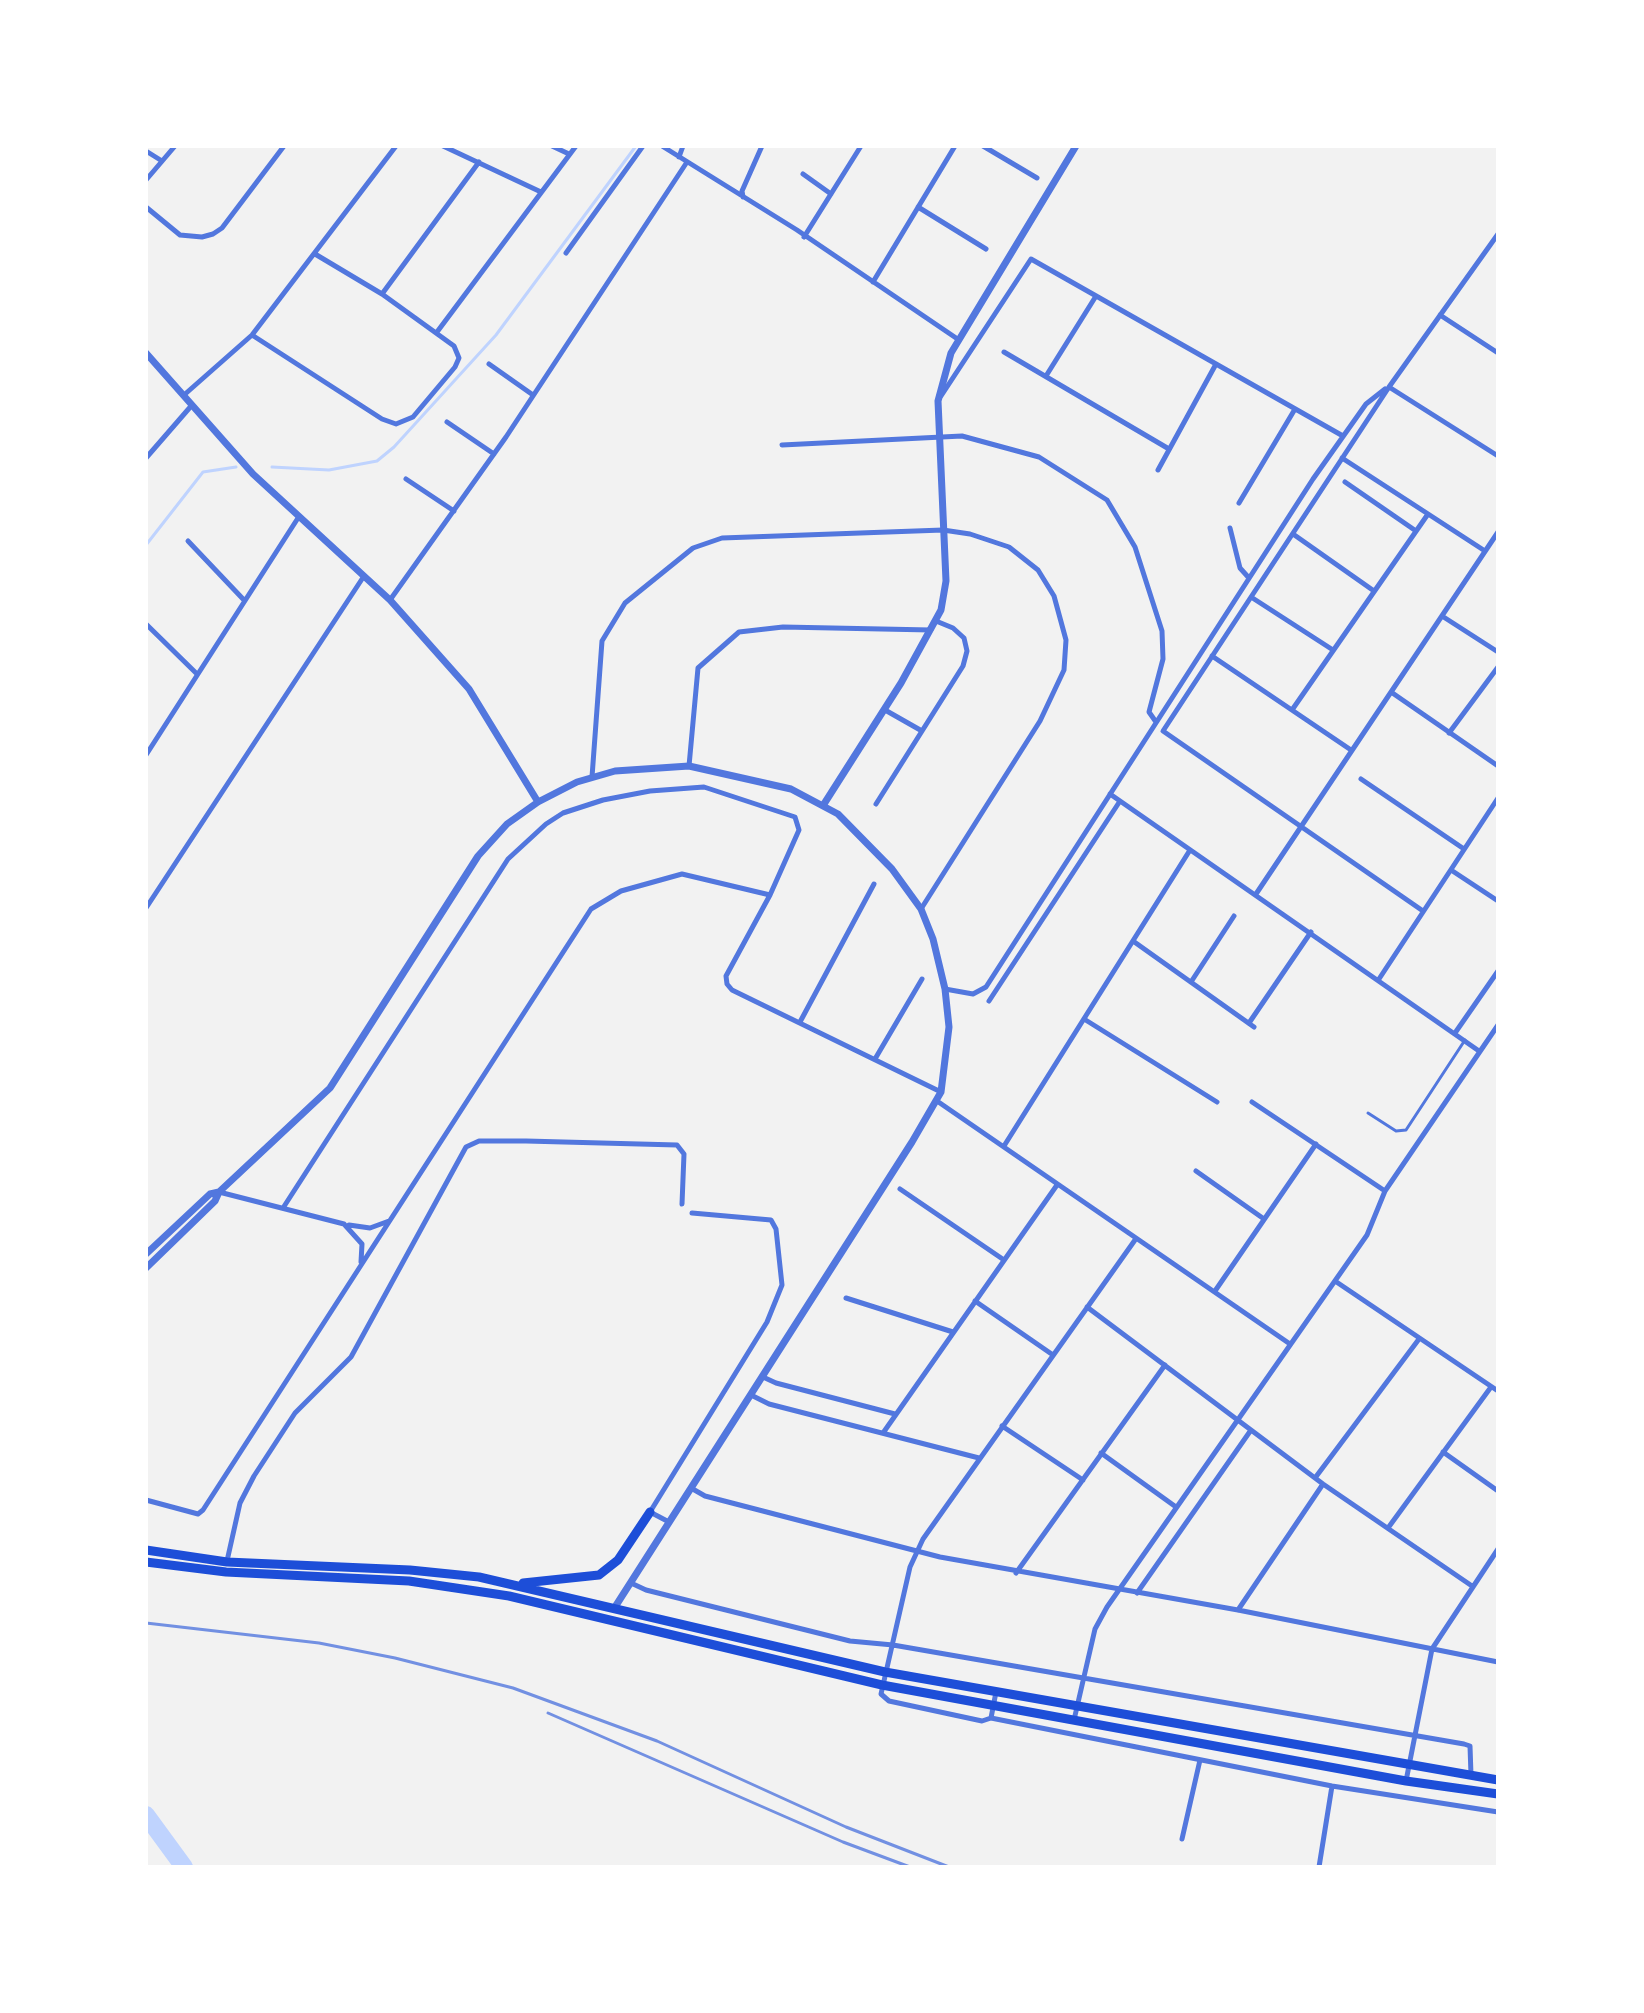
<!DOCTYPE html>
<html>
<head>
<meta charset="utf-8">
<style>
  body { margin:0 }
  #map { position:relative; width:1644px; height:2013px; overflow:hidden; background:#f2f2f2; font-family:Cabin,sans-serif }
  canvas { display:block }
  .frame { position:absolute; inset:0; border:148px solid #fff; pointer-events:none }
</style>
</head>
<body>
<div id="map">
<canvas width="1644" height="2013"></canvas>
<div class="frame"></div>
</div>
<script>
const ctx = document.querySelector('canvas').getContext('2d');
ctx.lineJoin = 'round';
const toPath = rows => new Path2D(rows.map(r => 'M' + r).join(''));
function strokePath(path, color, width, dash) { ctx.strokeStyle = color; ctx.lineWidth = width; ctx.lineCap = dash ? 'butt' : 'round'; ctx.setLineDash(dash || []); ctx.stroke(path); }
strokePath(toPath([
  [272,467,329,470,377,461,394,447,496,335,636,146],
  [146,545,203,472,236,467],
  [146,712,146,718]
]), '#bfd3fe', 3);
strokePath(toPath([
  [146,1815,184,1867]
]), '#bfd3fe', 18);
strokePath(toPath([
  [1368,1113,1396,1131,1406,1130,1465,1040]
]), '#5277de', 3);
strokePath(toPath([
  [443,146,541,192],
  [552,146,569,154],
  [662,146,797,230,959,340],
  [983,146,1037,178],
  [146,151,162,161],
  [679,157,683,146],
  [803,174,831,194],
  [146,180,175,146],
  [743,197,742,191,762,146],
  [146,207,180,235,202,237,213,234,222,228,284,146],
  [918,207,986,249],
  [804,237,861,146],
  [566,253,643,146],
  [873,282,955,146],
  [382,294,479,162],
  [1440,315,1498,353],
  [437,332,576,146],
  [252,335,382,419,396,424,413,417,455,367,459,358,454,346,382,294,315,254],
  [1004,352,1169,449],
  [489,364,533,395],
  [1046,376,1096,296],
  [1389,387,1498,456],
  [184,395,252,335,396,146],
  [941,396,1031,259,1343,436],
  [447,422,494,454],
  [782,445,962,436,1039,457,1107,500,1135,547,1162,631,1163,659,1149,712,1156,722],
  [146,458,192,405],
  [1342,458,1485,551],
  [1158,470,1216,364],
  [406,479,454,511],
  [1345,482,1416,531],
  [1239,503,1295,409],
  [1230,528,1240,568,1249,578],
  [1293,534,1374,591],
  [188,541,243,599],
  [1251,597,1333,650],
  [390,600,506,437,687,162],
  [1442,616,1498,652],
  [146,624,196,673],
  [1212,656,1351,750],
  [1391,692,1498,766],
  [885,710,922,731],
  [1292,710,1428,514],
  [1449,733,1498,667],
  [146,755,298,518],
  [689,766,698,668,739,632,783,627,931,630],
  [592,777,602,641,625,603,693,548,722,538,943,530,970,534,1009,547,1038,570,1054,596,1066,640,1064,670,1040,721,921,909],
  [1361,779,1464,849],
  [1110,794,1479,1051],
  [876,804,963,666,967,651,964,638,953,628,936,621],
  [1451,870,1498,901],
  [1256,894,1498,532],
  [146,908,364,576],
  [1423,911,1163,731,1389,387,1498,234],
  [1133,941,1254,1027],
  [1379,979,1498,798],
  [1191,982,1234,916],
  [945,989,973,994,986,987,1313,479,1366,404,1385,389],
  [989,1001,1120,801],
  [1084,1019,1217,1102],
  [800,1022,874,884],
  [1249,1023,1311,932],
  [1455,1033,1498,971],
  [875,1059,922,979],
  [937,1101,1290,1344],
  [1252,1102,1385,1191],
  [1004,1146,1190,850],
  [1196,1171,1264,1219],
  [900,1189,1004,1260],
  [219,1192,344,1224,362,1244,361,1262],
  [283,1208,508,859,546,824,563,813,603,800,650,791,704,787,795,817,799,830,770,895,726,976,727,984,732,990,941,1092],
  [349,1225,370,1228,389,1221],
  [1135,1240,923,1539,910,1567,881,1694,889,1701,982,1721,991,1718,1332,1786,1498,1812],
  [1335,1281,1498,1391],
  [1215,1291,1316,1144],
  [846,1298,953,1332],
  [975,1301,1053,1355],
  [1087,1307,1323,1484,1472,1586],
  [763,1377,776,1383,895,1414],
  [751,1395,769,1404,979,1458],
  [1002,1426,1083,1480],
  [883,1433,1057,1185],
  [1443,1452,1498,1491],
  [1101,1453,1176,1507],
  [1315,1478,1419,1339],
  [691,1488,705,1496,940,1557,1238,1610,1498,1662],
  [146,1500,198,1514,203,1510,591,909,621,891,682,874,770,895],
  [669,1522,650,1512,767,1322,782,1285,776,1229,771,1220,692,1213],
  [1388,1528,1491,1387],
  [227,1561,240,1503,254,1476,295,1413,351,1357,466,1147,479,1141,526,1141,677,1145,684,1154,682,1204],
  [1016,1573,1165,1365],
  [631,1583,646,1590,850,1641,893,1645,1464,1744,1470,1746,1471,1775],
  [1137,1593,1251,1430],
  [1238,1610,1323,1484],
  [991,1718,996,1692],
  [1074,1720,1095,1629,1107,1607,1367,1235,1385,1191,1498,1025],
  [1406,1781,1432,1649,1498,1549],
  [1182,1839,1200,1760],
  [1319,1867,1332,1786]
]), '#5277de', 5);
strokePath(toPath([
  [146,353,253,474,390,600,469,689,538,802],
  [824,804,901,683,941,610,946,581,938,401,951,353,1076,146],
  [146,1254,210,1194,219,1192],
  [146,1268,215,1201,219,1192,330,1088,478,856,507,824,538,802,577,782,615,771,689,766,791,789,838,814,892,869,921,909,933,939,945,989,949,1027,941,1092,912,1142,615,1607]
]), '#5277de', 7);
strokePath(toPath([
  [146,1550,227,1562,410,1570,479,1577,885,1672,1498,1780],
  [146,1562,226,1572,409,1581,509,1596,882,1685,1406,1781,1498,1794],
  [523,1583,599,1575,618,1560,650,1512]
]), '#1d4ed8', 9);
strokePath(toPath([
  [146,1623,319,1643,395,1658,513,1688,657,1741,846,1827,949,1867],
  [548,1713,843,1842,910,1867]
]), '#7290e2', 3);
</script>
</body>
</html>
